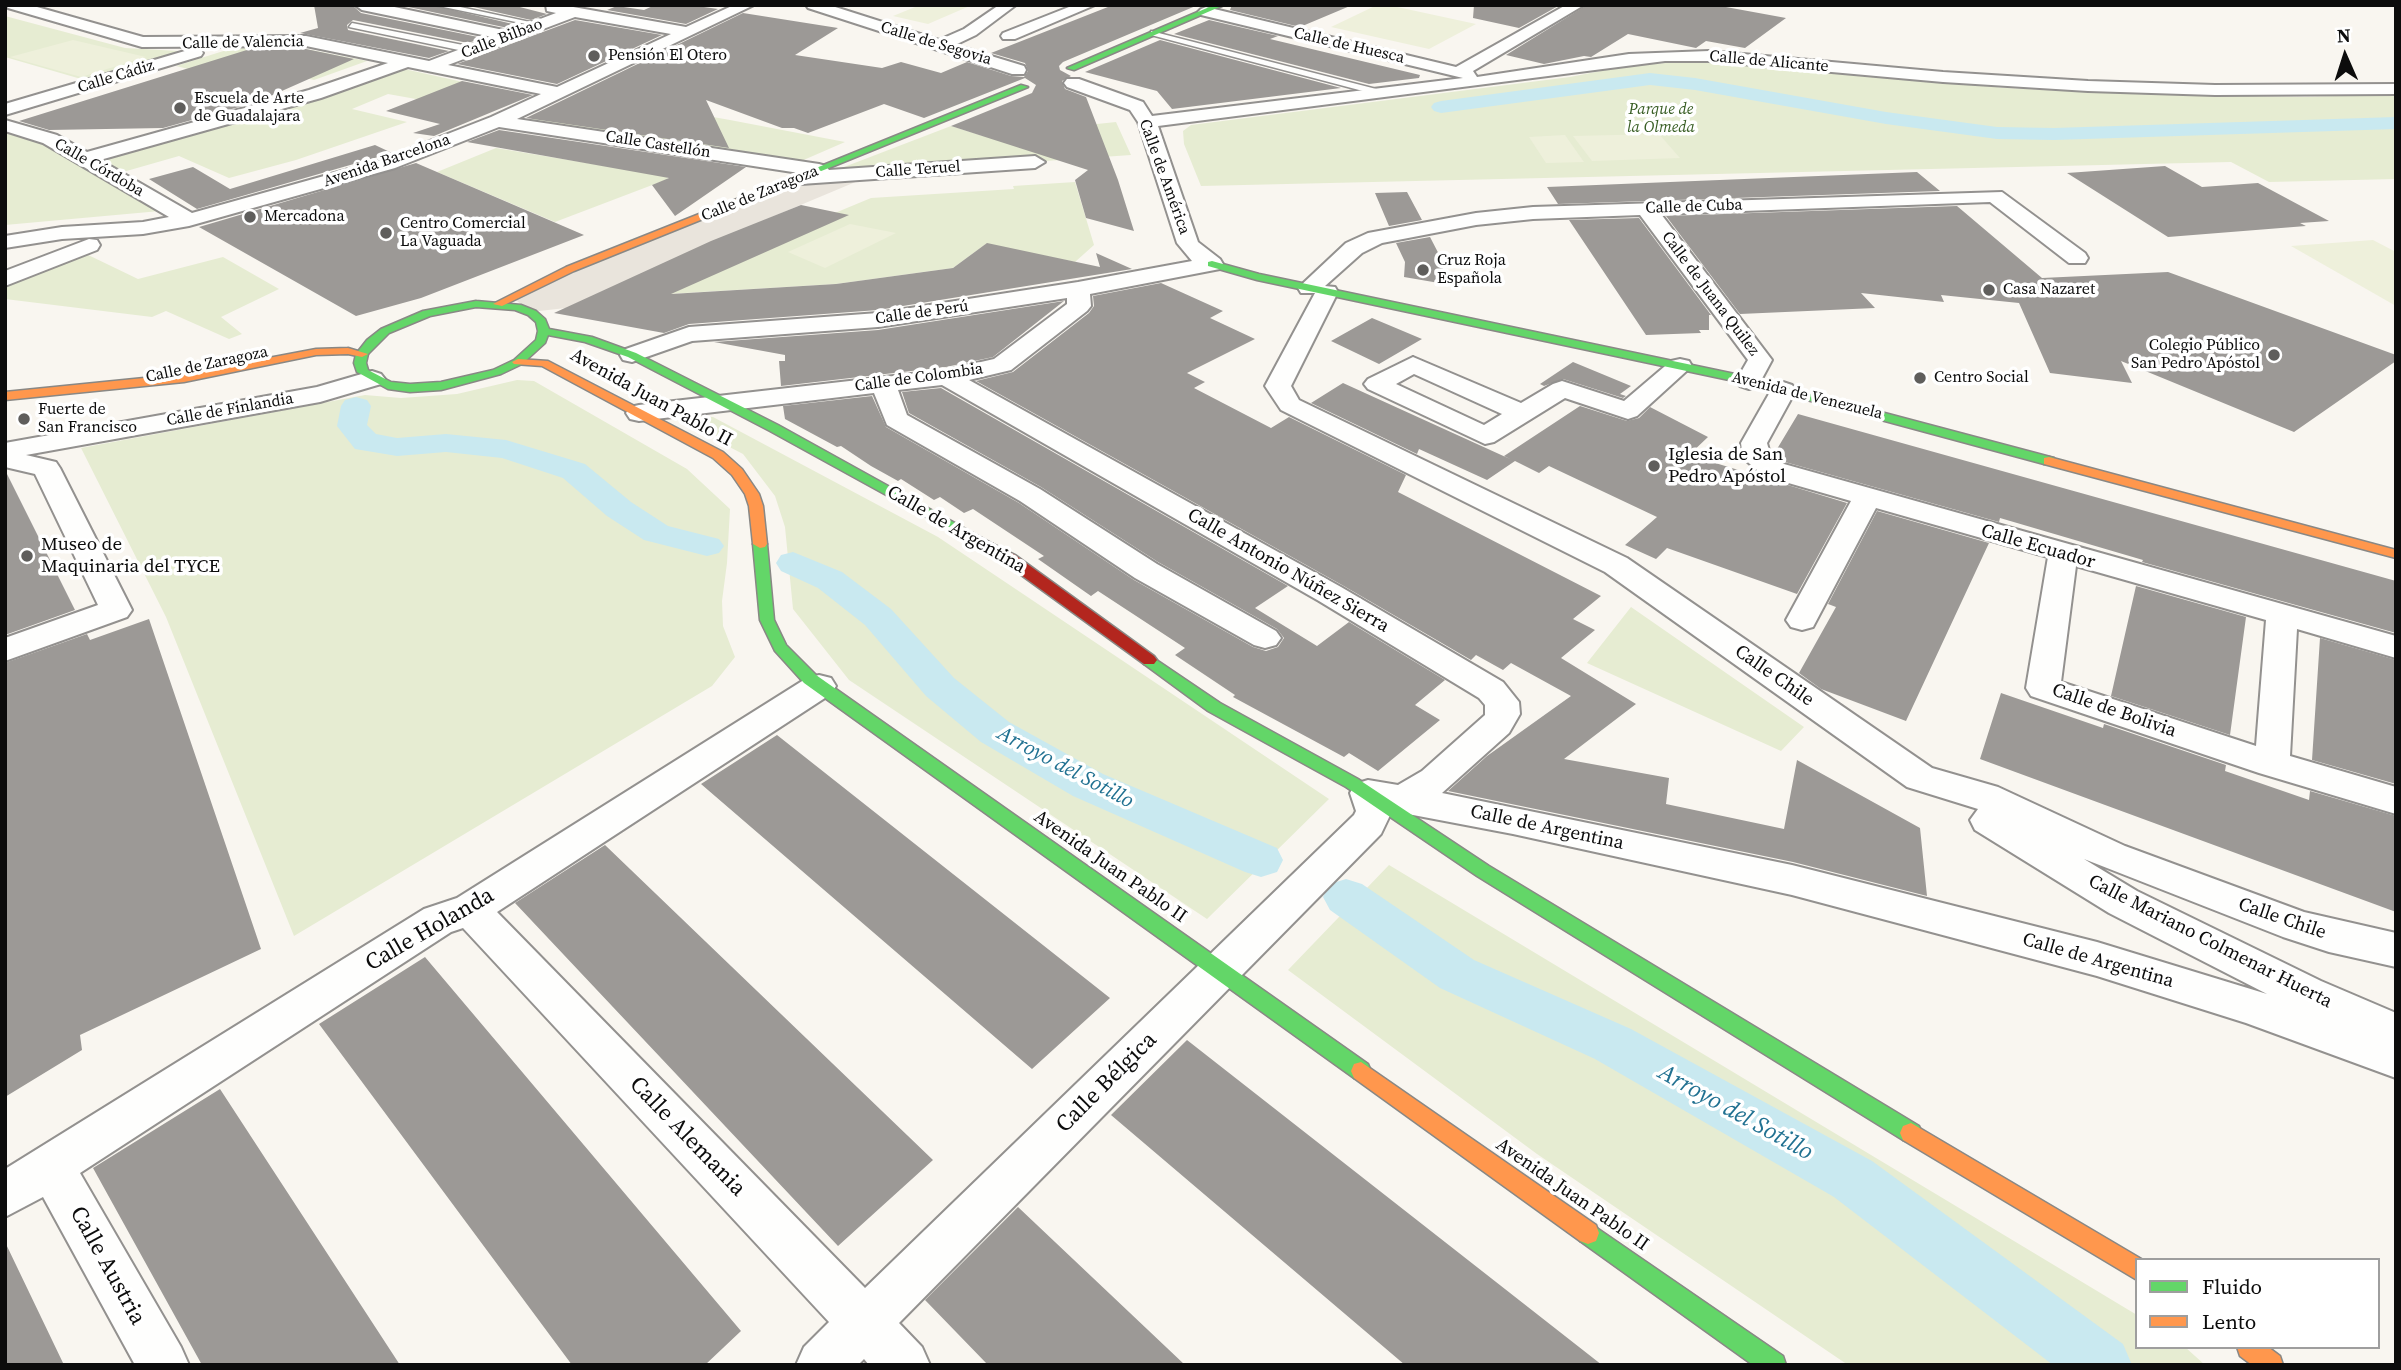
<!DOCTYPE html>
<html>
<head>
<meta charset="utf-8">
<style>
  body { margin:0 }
  #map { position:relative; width:2401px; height:1370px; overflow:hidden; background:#f9f6f0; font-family:"Source Serif 4",serif }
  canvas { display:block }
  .frame { position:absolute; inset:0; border:7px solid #0c0c0c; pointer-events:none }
  .legend { position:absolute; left:2135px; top:1258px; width:245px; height:91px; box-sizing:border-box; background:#fff; border:2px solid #9e9e9e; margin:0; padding:9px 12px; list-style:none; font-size:21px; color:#0c0c0c }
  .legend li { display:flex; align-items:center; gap:14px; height:35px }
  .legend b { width:35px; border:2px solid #9e9e9e }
  .north { position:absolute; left:2310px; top:21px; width:70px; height:70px; -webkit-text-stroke:5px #fff; paint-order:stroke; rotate:357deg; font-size:19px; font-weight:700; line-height:28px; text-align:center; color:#0c0c0c }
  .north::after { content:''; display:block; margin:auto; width:24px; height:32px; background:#0c0c0c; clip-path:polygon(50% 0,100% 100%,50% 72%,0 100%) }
</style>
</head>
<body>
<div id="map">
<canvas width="2401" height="1370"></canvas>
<div class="frame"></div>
<ul class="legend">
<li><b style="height:9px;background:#63d668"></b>Fluido</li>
<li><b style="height:9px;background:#ff974d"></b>Lento</li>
</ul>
<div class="north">N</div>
</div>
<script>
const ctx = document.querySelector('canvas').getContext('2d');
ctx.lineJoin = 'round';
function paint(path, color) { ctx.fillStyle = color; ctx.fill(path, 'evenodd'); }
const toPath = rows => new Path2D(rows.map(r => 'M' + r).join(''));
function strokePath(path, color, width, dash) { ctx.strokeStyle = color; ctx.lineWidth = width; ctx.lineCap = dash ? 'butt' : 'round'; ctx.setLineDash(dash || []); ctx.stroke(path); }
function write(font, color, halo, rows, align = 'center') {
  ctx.font = font + ' "Source Serif 4",serif'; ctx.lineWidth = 7; ctx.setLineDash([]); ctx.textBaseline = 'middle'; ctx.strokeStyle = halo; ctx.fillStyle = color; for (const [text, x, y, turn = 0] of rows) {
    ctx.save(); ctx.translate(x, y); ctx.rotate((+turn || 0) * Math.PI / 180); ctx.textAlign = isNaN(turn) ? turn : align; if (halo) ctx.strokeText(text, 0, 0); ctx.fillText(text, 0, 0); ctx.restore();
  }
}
paint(toPath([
  [5,16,125,48,179,51,88,81,5,57],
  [253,45,286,45,367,61,314,80,247,64,212,75,176,66,236,47],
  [1679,62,1723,62,2007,88,2132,94,2304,97,2396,94,2396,179,2269,182,2231,162,1201,186,1184,144,1183,131,1191,125,1570,77,1626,66],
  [386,65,522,95,483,111,388,94,352,109,407,122,296,160,229,178,179,156,116,174,90,155,309,93],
  [584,94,730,120,845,142,799,162,530,120],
  [1116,122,1131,155,818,177,951,126,983,136],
  [5,128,50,144,160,211,5,225],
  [496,148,666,176,668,179,555,222,437,172],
  [1075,182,1094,245,1075,262,986,244,953,268,836,284,635,296,871,198,1014,189,1013,186],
  [82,252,138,279,223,257,279,289,221,317,242,334,229,339,166,311,152,317,5,299,5,285],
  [517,380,534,381,687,469,730,509,727,563,722,601,723,626,735,657,712,686,294,936,166,617,81,448,365,395,401,398,457,394],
  [701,416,713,417,938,537,1329,799,1207,919,849,680,793,609,785,527,775,496,743,454,687,425,687,420],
  [1631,607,1804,727,1781,751,1587,663],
  [1389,865,2137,1315,2137,1347,2185,1347,2205,1365,1848,1365,1537,1154,1288,970]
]), '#e6ecd2');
paint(toPath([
  [920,5,972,5,928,24,893,16],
  [1377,5,1388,5,1476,24,1429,49,1331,27],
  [73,40,146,57,81,77,10,57],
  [1659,134,1680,158,1592,161,1573,136],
  [1565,135,1584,162,1546,163,1529,137],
  [850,224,896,233,825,268,788,252],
  [2373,240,2396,252,2396,306,2291,246]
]), '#eef0db');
paint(toPath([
  [801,178,865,178,698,248,566,308,530,312,511,296]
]), '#e9e4dc');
paint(toPath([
  [1650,73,1695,78,1886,112,1997,127,2054,128,2396,117,2396,129,2054,140,1997,139,1886,124,1695,90,1650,85,1441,113,1434,111,1431,107,1434,103,1441,101,1650,73],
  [356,397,367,400,371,406,367,425,376,434,397,438,446,434,506,440,585,464,631,502,668,526,719,539,724,546,719,553,707,556,644,540,607,516,563,478,502,458,446,452,397,456,355,449,337,426,341,406,345,400,356,397],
  [793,552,842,572,891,609,954,678,1009,722,1103,774,1277,848,1283,860,1277,872,1261,877,1245,872,1073,796,981,742,926,696,865,625,818,588,781,571,776,563,781,555,793,552],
  [1346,879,1362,884,1474,960,1631,1029,1872,1161,2123,1344,2132,1365,2053,1365,1834,1197,1595,1059,1440,988,1330,910,1323,897,1330,884,1346,879]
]), '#c9e9f0');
paint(toPath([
  [314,5,352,5,361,13,483,38,468,43,353,20,347,25,348,30,449,51,429,58,300,33,318,28],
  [399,5,432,5,517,25,508,28],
  [465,5,512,5,547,14,531,20],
  [655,5,690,5,718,9,686,24,607,10,617,6,644,10],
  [1113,5,1198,5,1063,62,1059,66,1060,70,1071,76,1062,81,1065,89,1086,97,1118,180,1134,231,1086,218,1075,180,1088,170,951,126,1032,93,1036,85,1025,78,924,118,884,104,808,133,794,128,782,128,706,100,729,148,526,118,743,13,838,28,795,55,882,68,901,62,941,73,967,62,1011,76,1024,77,1028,71,1025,63,991,53],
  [1232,5,1350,5,1350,6,1300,27,1230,10],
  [1474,5,1560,5,1519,28,1473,18],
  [1587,5,1715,5,1786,18,1745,48,1706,41,1696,48,1628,34,1591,57,1584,56,1544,64,1506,55],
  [575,20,662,35,557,84,457,64],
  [1209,20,1278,36,1270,39,1420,75,1419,78,1369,84,1174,34],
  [1160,40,1341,88,1172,109,1157,91,1085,72],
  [250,49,306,49,354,59,257,102,163,128,49,130,19,121],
  [462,81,533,95,434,136,413,133,440,124,386,111],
  [499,130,746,167,675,216,652,185,669,178,467,142],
  [375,145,392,153,197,209,149,179,193,167,230,189],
  [416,163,584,235,421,298,356,316,199,227],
  [2165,166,2202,187,2258,183,2329,221,2300,223,2306,226,2168,237,2067,173],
  [1917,172,1940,191,1558,204,1547,187],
  [1407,192,1422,220,1389,226,1375,193],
  [801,205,849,215,671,294,836,284,953,268,987,243,1100,267,1096,253,1132,269,878,310,689,324,664,333,554,313,711,241],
  [1957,206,2042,278,2168,272,2396,355,2396,361,2294,432,2121,361,2132,383,2050,373,2019,303,1941,295,1944,302,1861,293,1875,308,1740,314,1666,216],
  [1639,218,1711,315,1709,315,1709,330,1699,330,1701,333,1646,335,1569,220],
  [1430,237,1444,264,1439,283,1404,277,1405,262,1396,243],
  [1161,283,1223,311,1210,318,1255,339,1187,373,1205,382,1194,388,1271,428,1289,417,1406,475,1398,492,1601,596,1573,619,1595,630,1561,658,1636,704,1564,759,1669,778,1666,804,1784,829,1797,760,1920,828,1927,896,1793,862,1448,791,1487,756,1571,696,1511,663,1503,670,1476,655,1471,660,1342,585,976,381,1013,372,1089,313,1094,306,1093,296],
  [1064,301,993,357,946,367,781,386,779,361,785,361,785,355,714,342,878,330],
  [1372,318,1422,339,1379,364,1331,341],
  [1573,362,1631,386,1620,394,1626,396,1623,398,1563,379,1544,386,1540,384],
  [1343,383,1510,459,1504,456,1580,406,1627,421,1639,418,1650,407,1708,437,1689,455,1847,503,1797,594,1667,548,1656,559,1625,545,1657,517,1549,466,1539,473,1515,461,1487,480,1419,449,1417,454,1311,403],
  [941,388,1288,586,1255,608,1317,646,1349,622,1445,680,1415,705,1440,720,1378,771,1349,753,1344,757,1233,697,1235,695,1175,655,1185,648,1098,591,1091,596,1038,559,1044,556,973,509,964,513,940,497,934,500,901,479,898,481,871,466,841,446,837,447,785,419,783,406,872,396,886,427,1019,503,1134,580,1253,647,1266,651,1278,647,1284,638,1277,629,1158,562,1041,487,909,413,902,392],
  [1798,414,2396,581,2396,633,2142,562,2143,560,2000,518,1999,522,1785,462,1774,454],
  [5,470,75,610,5,635],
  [1877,511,1989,543,1906,721,1821,689,1799,673,1836,607,1828,604],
  [2136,586,2246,617,2230,735,2111,696],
  [149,619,261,949,80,1035,82,1050,5,1097,5,663,87,634,90,640],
  [2320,638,2396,660,2396,784,2312,760],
  [2001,693,2103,728,2104,724,2226,765,2225,771,2309,800,2310,791,2396,816,2396,912,1980,759],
  [777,735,1110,998,1032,1069,701,784],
  [605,845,933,1160,838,1246,515,903],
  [425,957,741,1331,705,1365,572,1365,319,1024],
  [1187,1040,1602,1365,1405,1365,1111,1115],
  [220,1089,400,1365,202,1365,93,1168],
  [1018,1207,1185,1365,988,1365,925,1300],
  [5,1242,64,1365,5,1365]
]), '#9c9996');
const lane = toPath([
  [434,5,451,5,544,25,540,27,434,5],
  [352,23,473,47,477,50,473,53,349,27,352,23],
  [1151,31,1384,91,1386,93,1378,95,1151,35,1151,31]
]);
const street = toPath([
  [6,5,30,5,143,37,306,36,429,61,492,37,362,10,355,5,385,5,508,31,556,13,547,11,546,5,562,5,686,27,734,5,754,5,517,119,819,164,826,166,829,170,1035,156,1045,162,1035,168,801,184,791,178,799,173,499,127,395,168,189,226,143,234,62,239,5,248,5,236,62,227,143,222,169,217,43,143,5,131,5,120,57,135,87,152,309,90,388,63,306,46,142,47,8,8,6,5],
  [575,17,671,34,557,87,448,65,575,17],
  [408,67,541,94,491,117,381,160,192,213,100,160,321,98,408,67],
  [806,5,829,5,939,40,964,29,999,5,1016,5,976,35,955,45,1024,66,1026,70,1024,74,1012,74,808,8,806,5],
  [1074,5,1095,5,1015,39,1003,39,1001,36,1003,33,1074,5],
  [1566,5,1584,5,1473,71,1477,77,1629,54,1709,51,1943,72,2088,81,2215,85,2396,84,2396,94,2215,95,2088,91,1943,82,1709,61,1665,61,1158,126,1198,242,1220,259,1223,264,1220,269,1090,294,1091,306,1087,311,1011,370,969,380,1341,587,1503,682,1519,702,1520,714,1509,733,1442,793,1792,865,2097,942,2267,994,2109,913,1975,830,1970,820,1978,809,1907,787,1605,572,1281,410,1265,386,1315,293,1301,293,1298,288,1346,243,1368,233,1476,213,1533,207,2002,192,2085,253,2088,258,2085,263,2069,263,1990,202,1661,214,1772,360,1758,386,1749,389,1740,386,1736,381,1748,360,1640,215,1533,219,1476,225,1382,243,1362,253,1325,286,1335,287,1338,292,1291,386,1299,400,1627,558,1932,768,1998,787,2125,846,2304,912,2396,933,2396,967,2329,952,2283,937,2084,859,2137,891,2321,981,2396,1013,2396,1078,2246,1023,2097,976,1792,895,1513,834,1392,811,1381,834,899,1323,922,1347,930,1365,869,1365,864,1359,858,1365,796,1365,804,1347,829,1322,463,928,451,932,80,1173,181,1347,189,1365,135,1365,43,1197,5,1217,5,1169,424,909,457,898,807,678,819,675,831,678,836,686,831,694,497,912,865,1288,1354,815,1356,811,1350,793,1355,784,1368,780,1398,785,1422,771,1485,715,1485,705,1479,698,1319,601,942,385,898,390,907,415,1040,489,1157,564,1276,631,1281,638,1276,645,1265,648,1254,645,1135,578,1020,501,887,425,874,393,639,421,630,419,626,413,630,407,639,405,946,370,994,359,1067,304,1067,298,878,327,692,341,632,362,623,360,620,355,623,350,689,327,878,313,1078,282,1192,261,1177,243,1138,122,1130,110,1067,87,1064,83,1067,79,1079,79,1143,102,1152,116,1463,78,1201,15,1198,12,1201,9,1206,7,1456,67,1566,5],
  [195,48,201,50,203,53,201,56,5,115,5,104,195,48],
  [89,239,97,240,100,245,97,250,5,286,5,271,89,239],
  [1413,357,1521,403,1553,384,1562,381,1624,401,1671,361,1680,359,1689,361,1692,366,1637,416,1628,419,1565,398,1494,442,1485,444,1368,389,1364,384,1368,379,1413,357],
  [1414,374,1502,414,1484,425,1396,384,1414,374],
  [372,371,381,374,385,379,381,384,320,402,26,455,56,462,60,468,132,610,127,617,5,661,5,638,98,605,35,474,5,467,5,443,317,387,372,371],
  [1783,382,1792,385,1796,390,1767,443,1770,454,1784,464,2396,636,2396,658,2297,629,2290,756,2396,787,2396,814,2259,773,2031,696,2026,688,2048,557,1876,508,1813,627,1802,630,1791,627,1786,620,1851,501,1764,476,1743,458,1741,443,1774,385,1783,382],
  [2076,566,2266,620,2256,746,2061,682,2076,566]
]);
const fast = toPath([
  [1214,5,1224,5,1074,70,1067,68,1214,5],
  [1021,85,1028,87,750,200,742,198,1021,85],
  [1212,261,1259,274,1749,377,2054,458,2055,461,2054,464,2044,464,1748,384,1257,280,1208,266,1208,262,1212,261],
  [476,301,521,305,536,311,545,319,549,329,592,337,636,353,778,425,1000,548,998,551,988,551,770,431,628,357,585,342,548,335,545,343,522,364,501,374,441,390,410,392,388,389,357,372,354,363,356,354,367,340,381,329,423,311,476,301],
  [476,307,515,310,528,315,536,322,538,331,536,340,514,360,493,370,441,382,410,384,391,382,368,370,366,363,368,354,389,333,430,316,476,307],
  [760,540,767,544,774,620,786,645,816,675,1368,1064,1371,1071,1368,1078,1361,1080,1354,1078,804,683,775,651,760,620,753,544,760,540],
  [1149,655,1220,703,1358,779,1489,866,1919,1126,1922,1133,1919,1140,1911,1143,1903,1140,1477,876,1346,787,1208,711,1144,664,1141,660,1144,656,1149,655],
  [1588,1222,1783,1356,1786,1365,1753,1365,1580,1241,1577,1233,1580,1225,1588,1222]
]);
const slow = toPath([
  [747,195,752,198,750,200,574,271,502,306,493,304,566,267,747,195],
  [348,348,368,354,362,357,348,354,316,355,184,382,5,400,5,392,184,374,316,349,348,348],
  [518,359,548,361,723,452,742,469,759,494,763,506,767,544,765,547,760,548,753,544,749,506,745,494,732,475,713,458,542,366,514,364,512,362,518,359],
  [2049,457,2396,550,2396,558,2044,464,2044,458,2049,457],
  [1361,1062,1596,1225,1599,1233,1596,1241,1588,1244,1580,1241,1354,1078,1351,1071,1354,1064,1361,1062],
  [1911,1123,2143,1260,2137,1260,2137,1280,1903,1140,1900,1133,1903,1126,1911,1123],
  [2237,1347,2268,1347,2280,1356,2283,1365,2252,1365,2240,1356,2237,1347]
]);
const jam = toPath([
  [993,544,1015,555,1154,656,1157,660,1154,664,1144,664,988,551,986,548,988,545,993,544]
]);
strokePath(lane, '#93918f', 3);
strokePath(street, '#93918f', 4);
strokePath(fast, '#898885', 3);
strokePath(slow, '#898885', 3);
strokePath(jam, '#898885', 3);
paint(lane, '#fefefd');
paint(street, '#fefefd');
paint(fast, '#63d668');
paint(slow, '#ff974d');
paint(jam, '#b3261e');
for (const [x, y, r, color] of [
  [594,56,7,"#5f5e5c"],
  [180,108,7,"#5f5e5c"],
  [250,217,7,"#5f5e5c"],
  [386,233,7,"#5f5e5c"],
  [1423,270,7,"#5f5e5c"],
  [1989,290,7,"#5f5e5c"],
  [2274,355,7,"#5f5e5c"],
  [1920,378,7,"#5f5e5c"],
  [24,419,7,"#5f5e5c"],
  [1654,466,7,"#5f5e5c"],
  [27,556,7,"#5f5e5c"]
]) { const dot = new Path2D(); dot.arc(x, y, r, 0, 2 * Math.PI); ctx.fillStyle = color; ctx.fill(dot); strokePath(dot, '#fff', 2.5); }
write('16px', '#0c0c0c', '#fff', [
  ["Calle Bilbao",502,39,-21],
  ["Calle de Valencia",243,43,-1],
  ["Calle de Segovia",936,44,17],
  ["Calle de Huesca",1349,46,13],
  ["Calle de Alicante",1769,62,5],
  ["Calle Cádiz",116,77,-17],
  ["Calle Castellón",658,145,9],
  ["Avenida Barcelona",387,161,-19],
  ["Calle Córdoba",99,168,30],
  ["Calle Teruel",918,170,-4],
  ["Calle de América",1164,177,70],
  ["Calle de Zaragoza",760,194,-22],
  ["Calle de Cuba",1694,207,-2],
  ["Calle de Juana Quilez",1710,294,53],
  ["Calle de Perú",922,313,-8],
  ["Calle de Zaragoza",207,365,-12],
  ["Calle de Colombia",919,378,-8],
  ["Avenida de Venezuela",1807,396,14],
  ["Calle de Finlandia",230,410,-10]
]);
write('16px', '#0c0c0c', '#fff', [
  ["Pensión El Otero",608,56],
  ["Escuela de Arte",194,99],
  ["de Guadalajara",194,117],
  ["Mercadona",264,217],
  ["Centro Comercial",400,224],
  ["La Vaguada",400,242],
  ["Cruz Roja",1437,261],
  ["Española",1437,279],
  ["Casa Nazaret",2003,290],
  ["Colegio Público",2260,346,"right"],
  ["San Pedro Apóstol",2260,364,"right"],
  ["Centro Social",1934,378],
  ["Fuerte de",38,410],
  ["San Francisco",38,428]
], 'left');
write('italic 16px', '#375d23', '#fff', [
  ["Parque de",1661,110],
  ["la Olmeda",1661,128]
]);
write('19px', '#0c0c0c', '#fff', [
  ["Avenida Juan Pablo II",651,398,29],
  ["Calle de Argentina",956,530,30],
  ["Calle Ecuador",2038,547,16],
  ["Calle Antonio Núñez Sierra",1288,571,30],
  ["Calle Chile",1774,676,35],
  ["Calle de Bolivia",2114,711,19],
  ["Calle de Argentina",1547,828,12],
  ["Avenida Juan Pablo II",1110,867,35],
  ["Calle Chile",2282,919,19],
  ["Calle Mariano Colmenar Huerta",2210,942,27],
  ["Calle de Argentina",2098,961,16],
  ["Avenida Juan Pablo II",1572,1195,35]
]);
write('19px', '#0c0c0c', '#fff', [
  ["Iglesia de San",1668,455],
  ["Pedro Apóstol",1668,477],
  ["Museo de",41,545],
  ["Maquinaria del TYCE",41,567]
], 'left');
write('italic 21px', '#217191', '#fff', [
  ["Arroyo del Sotillo",1065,768,28]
]);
write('23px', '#0c0c0c', '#fff', [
  ["Calle Holanda",430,930,-30],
  ["Calle Bélgica",1107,1083,-45],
  ["Calle Alemania",687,1137,46],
  ["Calle Austria",107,1266,61]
]);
write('italic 24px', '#217191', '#fff', [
  ["Arroyo del Sotillo",1735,1113,29]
]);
</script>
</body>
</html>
